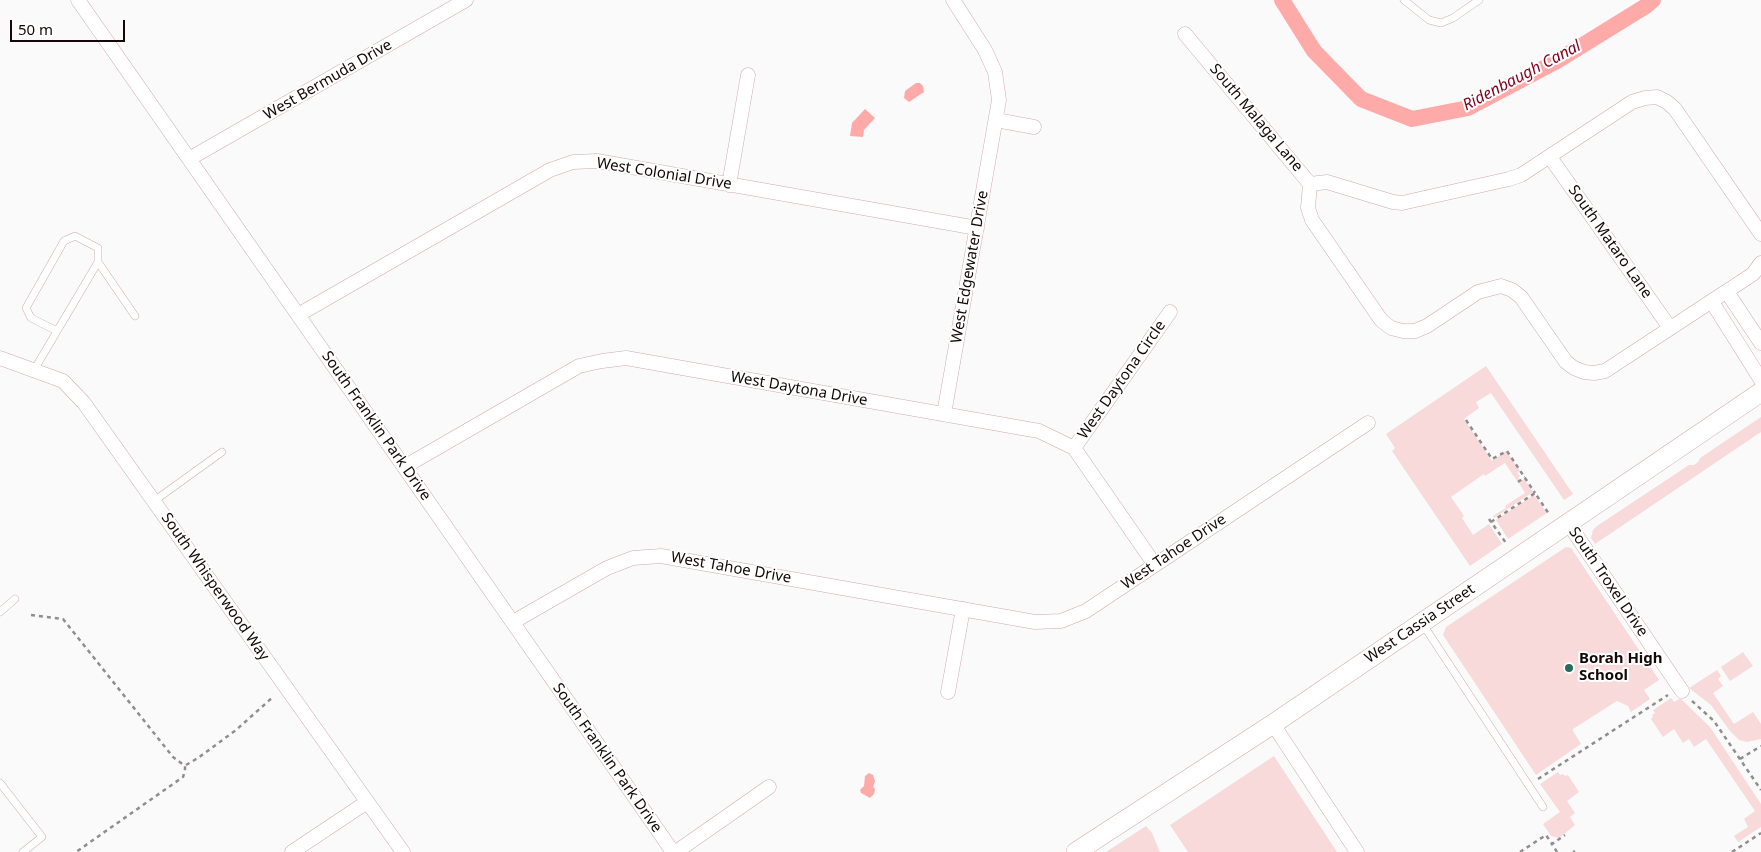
<!DOCTYPE html>
<html>
<head>
<meta charset="utf-8">
<style>
  body { margin:0 }
  #map { position:relative; width:1761px; height:852px; overflow:hidden; background:#fafafa; font-family:"Noto Sans",sans-serif }
  canvas { display:block }
  .scale { position:absolute; left:10px; top:20px; width:115px; height:22px; box-sizing:border-box; border:2px solid #140808; border-top:0; padding-left:6px; font-size:15px; line-height:18px; white-space:nowrap; color:#140808; -webkit-text-stroke:4px #fff; paint-order:stroke }
</style>
</head>
<body>
<div id="map">
<canvas width="1761" height="852"></canvas>
<div class="scale">50 m</div>
</div>
<script>
const ctx = document.querySelector('canvas').getContext('2d');
ctx.lineJoin = 'round';
function paint(path, color) { ctx.fillStyle = color; ctx.fill(path, 'evenodd'); }
const toPath = rows => new Path2D(rows.map(r => 'M' + r).join(''));
function strokePath(path, color, width, dash) { ctx.strokeStyle = color; ctx.lineWidth = width; ctx.lineCap = dash ? 'butt' : 'round'; ctx.setLineDash(dash || []); ctx.stroke(path); }
function write(font, color, halo, rows, align = 'center') {
  ctx.font = font + ' "Noto Sans",sans-serif'; ctx.lineWidth = 4; ctx.setLineDash([]); ctx.textBaseline = 'middle'; ctx.strokeStyle = halo; ctx.fillStyle = color; for (const [text, x, y, turn = 0] of rows) {
    ctx.save(); ctx.translate(x, y); ctx.rotate((+turn || 0) * Math.PI / 180); ctx.textAlign = isNaN(turn) ? turn : align; if (halo) ctx.strokeText(text, 0, 0); ctx.fillText(text, 0, 0); ctx.restore();
  }
}
paint(toPath([
  [1486,366,1573,494,1564,500,1491,393,1476,402,1479,408,1464,419,1492,461,1506,451,1520,471,1517,473,1520,476,1518,478,1520,480,1517,481,1505,463,1485,476,1484,474,1451,497,1464,516,1462,518,1473,535,1489,524,1502,544,1470,566,1392,451,1395,448,1386,434],
  [1761,417,1761,432,1595,544,1591,538,1593,530,1597,526,1689,465,1694,465,1699,461,1700,458],
  [1524,479,1533,492,1494,518,1493,516,1506,508,1505,506,1525,493,1519,483],
  [1534,495,1547,513,1508,539,1496,520],
  [1566,547,1571,548,1659,680,1644,690,1650,699,1631,712,1628,706,1617,701,1573,729,1573,731,1581,744,1536,775,1443,635,1446,627],
  [1743,652,1753,666,1730,681,1721,667],
  [1717,670,1721,676,1718,679,1723,686,1713,693,1734,724,1753,712,1761,724,1761,739,1747,742,1739,740,1730,731,1711,705,1689,688],
  [1671,698,1674,702,1680,698,1710,727,1761,804,1761,827,1738,842,1734,836,1748,827,1744,819,1755,811,1706,739,1694,747,1689,739,1683,743,1674,729,1663,737,1651,719,1653,717,1652,715,1655,713,1653,710],
  [1274,756,1337,852,1188,852,1170,825],
  [1558,772,1560,775,1563,774,1565,776,1568,775,1579,792,1567,801,1575,813,1570,817,1575,825,1559,838,1551,836,1543,824,1560,812,1540,784],
  [1146,826,1152,833,1160,852,1106,852]
]), '#f7dad9');
paint(toPath([
  [916,83,920,83,923,86,924,92,909,102,904,98,905,91],
  [865,109,875,118,864,130,863,137,850,136,852,123],
  [869,773,873,775,875,781,873,787,875,789,874,794,870,798,861,793,860,790,864,786,865,776]
]), '#feaaa9');
strokePath(toPath([
  [1282,0,1314,51,1361,99,1412,119,1468,108,1557,61,1646,6,1653,0]
]), '#feaaa9', 16);
const lane = toPath([
  [1404,0,1429,20,1441,23,1453,18,1479,0],
  [98,262,135,316],
  [34,370,98,262,98,248,75,236,64,241,26,308,31,318,57,331],
  [154,501,222,452],
  [0,612,15,599],
  [1422,623,1543,807],
  [0,783,42,837,23,852]
]);
const street = toPath([
  [78,0,673,852],
  [1185,34,1310,184,1308,208,1312,220,1381,320,1391,328,1403,331,1415,331,1427,326,1478,292,1501,286,1512,290,1521,297,1566,362,1574,368,1584,372,1594,373,1605,371,1753,274,1761,263],
  [996,120,1034,127],
  [1550,157,1670,328],
  [189,159,466,0],
  [1310,184,1327,182,1393,202,1402,203,1509,179,1521,175,1632,102,1645,98,1657,97,1667,102,1675,109,1761,234],
  [729,185,748,75],
  [1727,292,1761,343],
  [1712,302,1761,380],
  [298,315,550,170,573,162,597,161,977,228],
  [0,358,63,381,84,403,403,852],
  [944,414,999,100,995,72,985,50,953,0],
  [1074,448,1170,312],
  [404,467,579,366,602,361,626,358,1039,431,1074,448,1155,565],
  [1568,523,1682,691],
  [513,622,607,568,633,558,661,556,1035,622,1061,621,1086,611,1368,423],
  [948,692,963,609],
  [1273,724,1357,852],
  [292,852,367,802],
  [676,852,769,787]
]);
const secondary = toPath([
  [1076,852,1273,724,1761,392]
]);
strokePath(lane, '#d0aaa9', 8);
strokePath(street, '#d0aaa9', 15);
strokePath(secondary, '#d0aaa9', 20);
strokePath(toPath([
  [1466,420,1492,459,1507,451,1535,493],
  [1518,482,1525,477],
  [1489,519,1506,543],
  [1491,522,1535,493,1549,514],
  [31,615,63,619,173,757,185,766,185,771,183,777,76,852],
  [1692,701,1714,721,1761,790],
  [1740,759,1761,746],
  [186,765,198,758,236,730,273,697],
  [1538,779,1668,695],
  [1520,852,1546,835,1552,844],
  [1557,852,1552,844,1565,835],
  [1573,852,1575,851],
  [1732,852,1761,833]
]), '#928d8d', 2.5, [4, 4]);
strokePath(lane, '#fff', 7);
strokePath(street, '#fff', 14);
strokePath(secondary, '#fff', 19);
for (const [x, y, r, color] of [
  [1569,668,5,"#276b5c"]
]) { const dot = new Path2D(); dot.arc(x, y, r, 0, 2 * Math.PI); ctx.fillStyle = color; ctx.fill(dot); strokePath(dot, '#fff', 2); }
write('15px', '#140808', '#fff', [
  ["West Bermuda Drive",328,80,-30],
  ["South Malaga Lane",1256,118,50],
  ["West Colonial Drive",664,174,9],
  ["South Mataro Lane",1610,242,55],
  ["West Edgewater Drive",970,267,-80],
  ["West Daytona Circle",1122,380,-55],
  ["West Daytona Drive",799,389,10],
  ["South Franklin Park Drive",376,426,55],
  ["West Tahoe Drive",1174,552,-34],
  ["West Tahoe Drive",731,568,10],
  ["South Troxel Drive",1608,582,56],
  ["South Whisperwood Way",215,587,55],
  ["West Cassia Street",1420,624,-34],
  ["South Franklin Park Drive",607,758,55]
]);
write('bold 15px', '#140808', '#fff', [
  ["Borah High",1579,659],
  ["School",1579,676]
], 'left');
write('italic 16px', '#82001d', '#fff', [
  ["Ridenbaugh Canal",1522,76,-28]
]);
</script>
</body>
</html>
